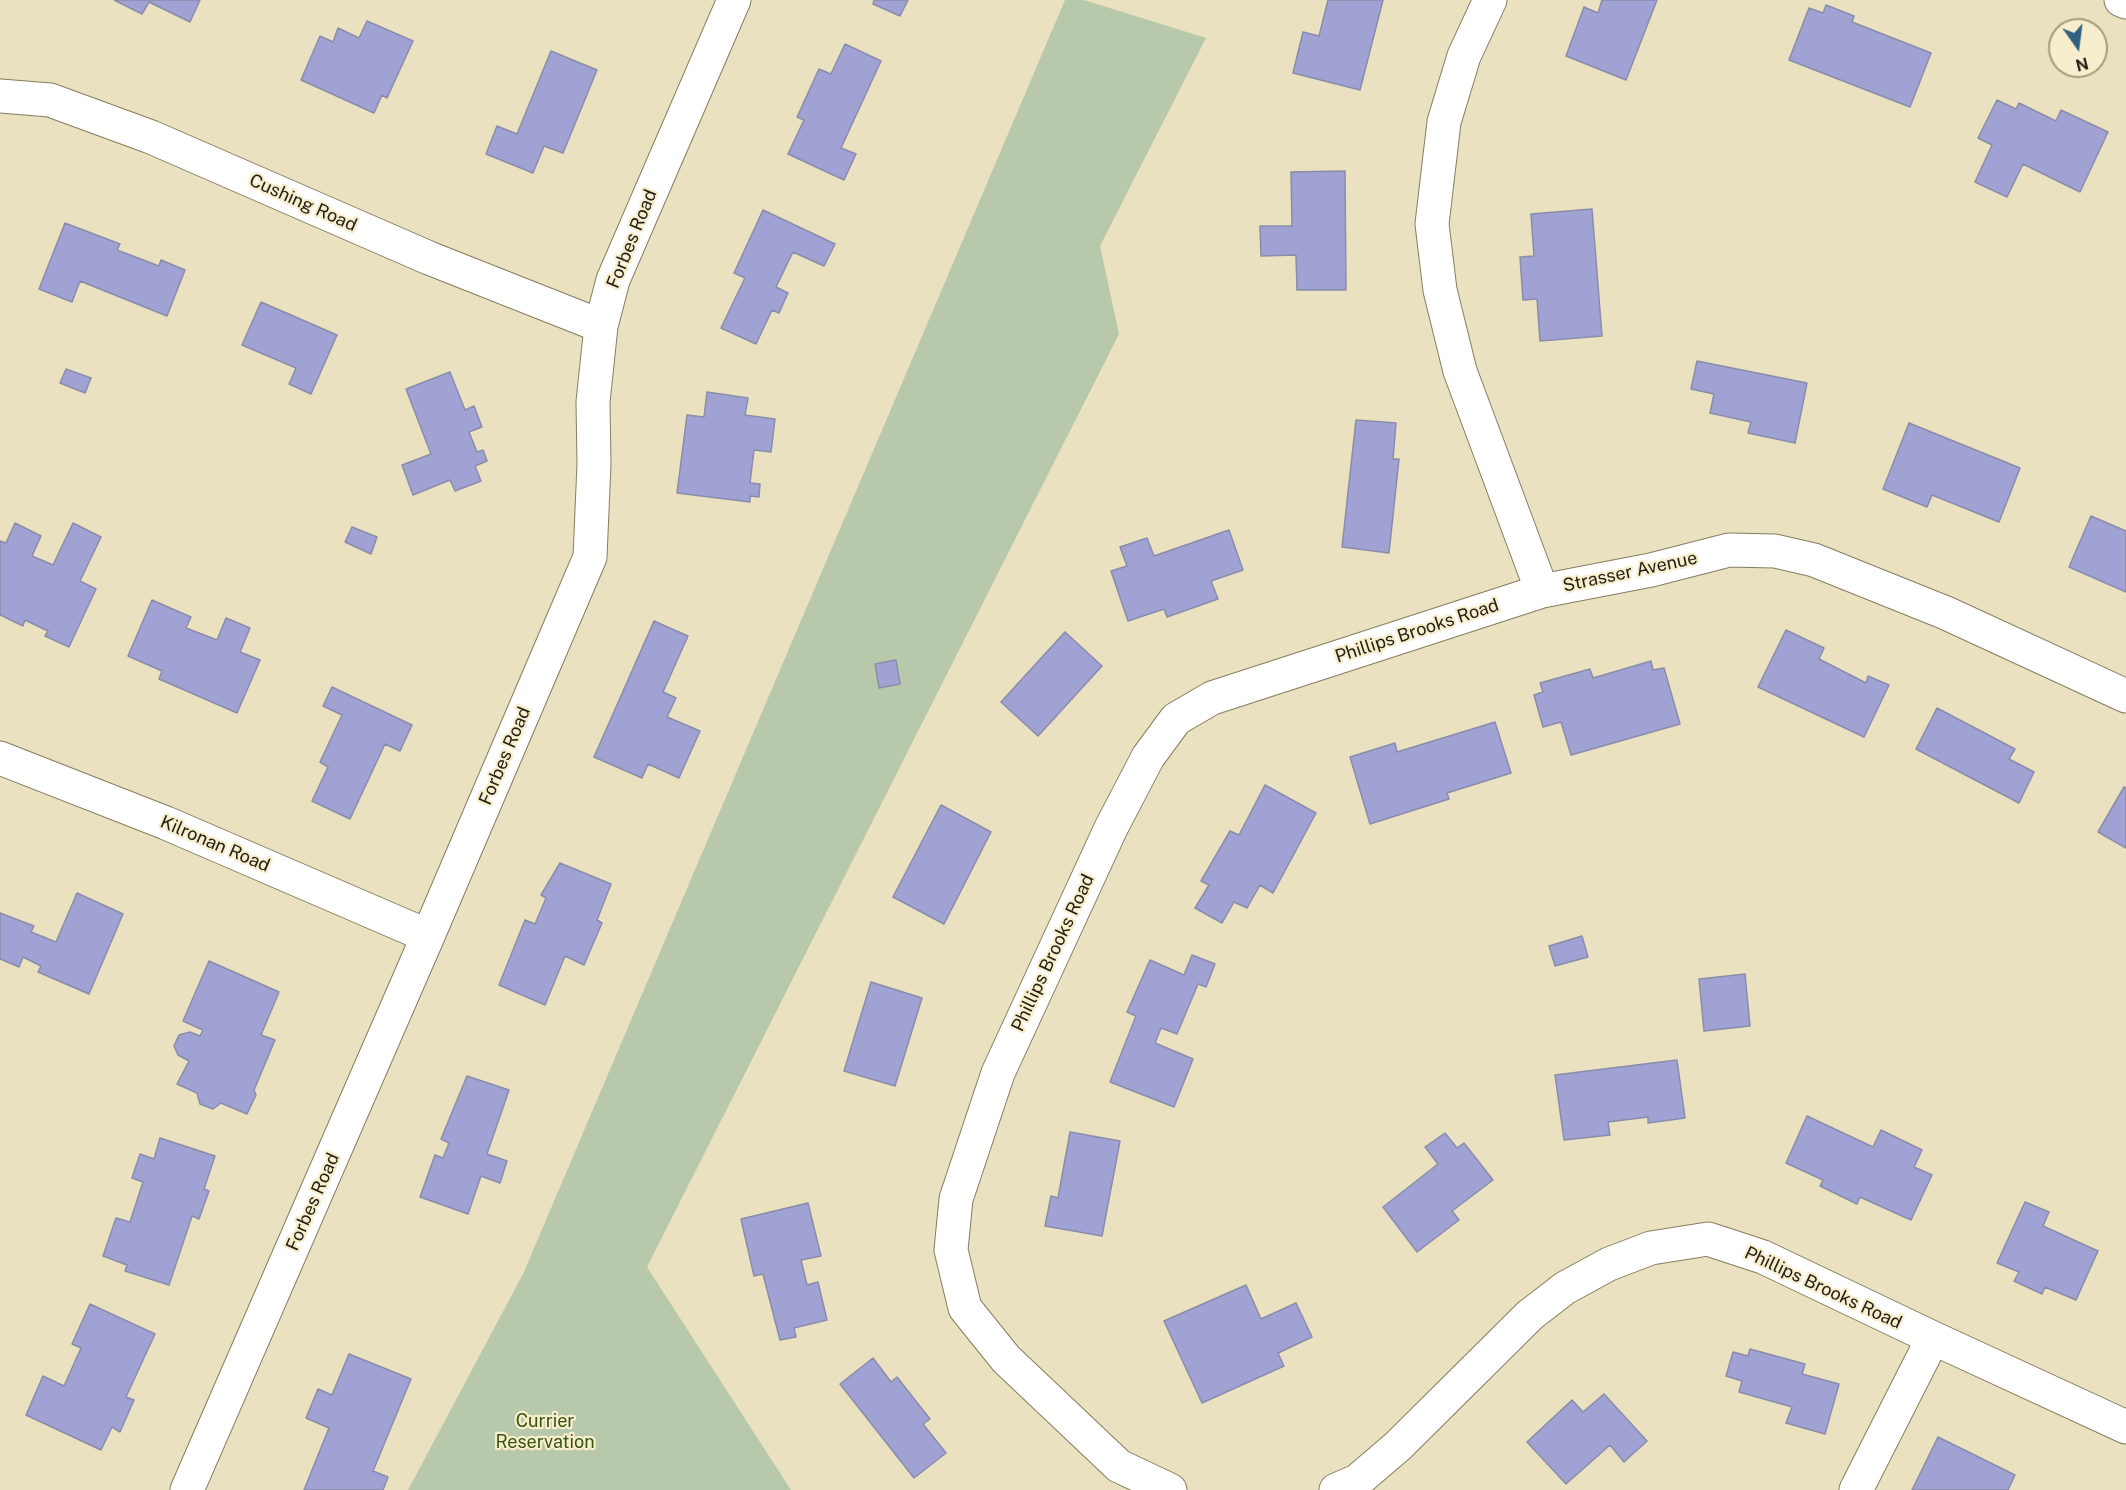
<!DOCTYPE html>
<html>
<head>
<meta charset="utf-8">
<style>
  body { margin:0 }
  #map { position:relative; width:2126px; height:1490px; overflow:hidden; background:#eae1c0; font-family:"Public Sans",sans-serif }
  canvas { display:block }
  .north { position:absolute; left:2048px; top:18px; width:60px; height:60px; box-sizing:border-box; background:#f7eecd; border:2px solid #a39c83; border-radius:50%; rotate:166deg; font-size:16px; font-weight:700; line-height:24px; text-align:center; color:#252115 }
  .north::after { content:''; display:block; margin:auto; width:21px; height:27px; background:#306280; clip-path:polygon(50% 0,100% 100%,50% 72%,0 100%) }
</style>
</head>
<body>
<div id="map">
<canvas width="2126" height="1490"></canvas>
<div class="north">N</div>
</div>
<script>
const ctx = document.querySelector('canvas').getContext('2d');
ctx.lineJoin = 'round';
function paint(path, color) { ctx.fillStyle = color; ctx.fill(path, 'evenodd'); }
const toPath = rows => new Path2D(rows.map(r => 'M' + r).join(''));
function strokePath(path, color, width, dash) { ctx.strokeStyle = color; ctx.lineWidth = width; ctx.lineCap = dash ? 'butt' : 'round'; ctx.setLineDash(dash || []); ctx.stroke(path); }
function write(font, color, halo, rows, align = 'center') {
  ctx.font = font + ' "Public Sans",sans-serif'; ctx.lineWidth = 4.5; ctx.setLineDash([]); ctx.textBaseline = 'middle'; ctx.strokeStyle = halo; ctx.fillStyle = color; for (const [text, x, y, turn = 0] of rows) {
    ctx.save(); ctx.translate(x, y); ctx.rotate((+turn || 0) * Math.PI / 180); ctx.textAlign = isNaN(turn) ? turn : align; if (halo) ctx.strokeText(text, 0, 0); ctx.fillText(text, 0, 0); ctx.restore();
  }
}
paint(toPath([
  [1065,0,1084,0,1206,38,1100,246,1119,334,647,1267,791,1490,408,1490,523,1274]
]), '#b8c8ab');
const building = toPath([
  [114,0,200,0,190,22,149,2,142,14,114,0],
  [874,0,908,0,900,16,873,4,874,0],
  [1328,0,1383,0,1360,90,1293,73,1303,32,1319,36,1328,0],
  [1602,0,1657,0,1626,80,1566,56,1584,7,1598,13,1602,0],
  [1826,5,1854,16,1852,22,1931,53,1910,107,1789,60,1809,8,1823,13,1826,5],
  [367,21,413,41,387,98,382,95,374,113,301,80,320,36,333,42,338,28,359,38,367,21],
  [845,44,881,61,841,148,856,154,844,180,788,154,804,120,797,117,819,69,831,74,845,44],
  [551,51,597,70,563,153,544,146,533,173,486,154,497,126,517,134,551,51],
  [1997,100,2016,109,2019,103,2056,121,2061,110,2108,132,2080,192,2023,164,2007,197,1975,182,1992,145,1978,138,1997,100],
  [1345,171,1346,290,1297,290,1296,255,1261,256,1260,226,1292,226,1291,172,1345,171],
  [1592,209,1602,336,1540,341,1537,299,1523,300,1520,257,1534,256,1531,214,1592,209],
  [763,210,835,244,824,266,793,252,776,287,788,293,779,313,772,310,756,344,721,328,745,278,734,273,763,210],
  [65,223,120,244,117,250,159,266,161,260,185,270,167,316,80,281,72,302,39,289,65,223],
  [261,302,337,335,311,394,289,384,296,368,242,345,261,302],
  [1697,361,1807,383,1795,443,1748,433,1751,422,1710,413,1714,394,1691,389,1697,361],
  [66,369,91,378,85,393,60,383,66,369],
  [450,372,465,410,474,406,482,427,469,432,477,452,483,450,487,461,475,466,481,481,455,491,450,480,413,495,402,465,431,454,406,389,450,372],
  [707,392,748,398,745,415,775,419,771,452,754,450,750,483,760,484,759,497,750,496,750,502,677,493,687,415,704,417,707,392],
  [1356,420,1396,423,1393,459,1399,459,1389,553,1342,547,1356,420],
  [1909,423,2020,468,1999,522,1932,495,1927,507,1883,489,1909,423],
  [2091,516,2126,531,2126,592,2069,567,2091,516],
  [15,523,41,536,32,556,53,565,73,523,101,537,80,581,96,589,69,647,45,636,48,631,25,620,23,626,0,615,0,541,6,543,15,523],
  [352,527,377,537,371,554,345,542,352,527],
  [1229,530,1243,570,1211,581,1218,599,1167,617,1164,609,1128,621,1111,571,1127,566,1120,547,1147,538,1154,556,1229,530],
  [152,600,191,617,186,628,217,640,226,618,250,628,240,652,260,660,237,713,159,679,162,671,128,656,152,600],
  [654,621,688,636,663,692,676,698,667,717,700,731,679,778,648,764,642,778,594,757,654,621],
  [1786,630,1824,648,1819,659,1866,683,1868,676,1889,685,1864,737,1758,687,1786,630],
  [1065,632,1102,666,1038,736,1001,702,1065,632],
  [896,660,900,684,879,688,875,664,896,660],
  [1651,661,1653,670,1664,668,1680,724,1571,755,1561,722,1543,727,1534,695,1543,692,1540,683,1590,669,1593,678,1651,661],
  [332,687,412,725,400,751,385,744,350,819,312,801,328,767,320,762,342,715,323,706,332,687],
  [1937,708,2015,749,2009,759,2034,772,2019,803,1916,749,1937,708],
  [1495,722,1511,773,1447,793,1449,799,1370,824,1350,757,1395,743,1397,752,1495,722],
  [1265,785,1316,813,1273,893,1260,885,1247,908,1234,902,1222,923,1195,908,1209,885,1201,881,1230,831,1239,835,1265,785],
  [2124,787,2126,788,2126,848,2098,832,2124,787],
  [941,805,991,832,944,924,893,897,941,805],
  [560,863,611,884,597,920,602,923,584,965,565,956,545,1005,499,985,525,920,535,924,546,898,541,895,560,863],
  [77,893,123,914,89,994,38,972,41,966,23,957,19,967,0,959,0,913,34,926,31,932,56,942,77,893],
  [1582,936,1588,957,1555,966,1549,946,1582,936],
  [1192,955,1215,964,1206,987,1198,984,1177,1034,1161,1028,1155,1043,1193,1059,1174,1107,1110,1082,1136,1016,1127,1012,1150,960,1184,975,1192,955],
  [209,961,279,992,261,1035,275,1040,254,1090,256,1095,247,1114,221,1103,213,1109,200,1104,197,1093,177,1084,189,1061,178,1055,174,1046,179,1035,190,1032,200,1036,203,1030,183,1021,209,961],
  [1745,974,1750,1026,1704,1031,1699,979,1745,974],
  [871,982,922,998,895,1086,844,1071,871,982],
  [1677,1060,1685,1118,1648,1123,1648,1117,1608,1122,1610,1135,1564,1140,1555,1075,1677,1060],
  [467,1076,509,1090,487,1154,507,1161,500,1183,481,1176,468,1214,420,1197,435,1155,443,1158,449,1143,441,1139,467,1076],
  [1807,1116,1873,1147,1881,1130,1922,1150,1914,1167,1932,1175,1911,1220,1860,1197,1857,1204,1820,1186,1823,1180,1786,1163,1807,1116],
  [1070,1132,1120,1141,1102,1236,1045,1226,1051,1196,1058,1198,1070,1132],
  [1445,1133,1457,1148,1464,1143,1493,1180,1452,1211,1459,1220,1417,1252,1383,1207,1438,1164,1425,1147,1445,1133],
  [160,1138,215,1156,204,1189,209,1191,199,1219,192,1216,169,1285,125,1271,127,1265,103,1256,116,1218,130,1222,143,1182,132,1178,140,1154,154,1159,160,1138],
  [2025,1202,2049,1212,2043,1226,2098,1251,2076,1300,2045,1287,2042,1294,2014,1281,2019,1272,1997,1263,2025,1202],
  [808,1203,821,1256,801,1260,807,1285,818,1282,827,1320,794,1328,796,1337,780,1340,763,1274,754,1276,741,1219,808,1203],
  [1246,1285,1261,1319,1296,1303,1312,1337,1278,1353,1284,1366,1202,1403,1164,1321,1246,1285],
  [90,1304,155,1334,126,1397,134,1400,120,1432,112,1427,101,1450,26,1415,43,1376,64,1386,81,1348,72,1344,90,1304],
  [1750,1349,1805,1364,1802,1374,1839,1384,1825,1434,1786,1423,1792,1407,1739,1392,1742,1381,1726,1376,1733,1352,1748,1356,1750,1349],
  [349,1354,411,1379,373,1471,388,1477,383,1490,304,1490,329,1428,306,1418,318,1389,332,1395,349,1354],
  [873,1358,891,1382,897,1377,930,1419,923,1424,946,1453,914,1478,840,1384,873,1358],
  [1604,1394,1647,1441,1624,1462,1610,1445,1566,1484,1527,1442,1572,1400,1583,1412,1604,1394],
  [1938,1437,2015,1475,2008,1490,1912,1490,1938,1437]
]);
paint(building, '#9fa2d3');
strokePath(building, '#8a8caa', 1.5);
const street = toPath([
  [1490,0,1464,56,1444,122,1432,224,1440,290,1460,371,1542,591,1651,570,1729,550,1775,551,1814,560,1946,613,2126,696],
  [2121,0,2126,2],
  [0,96,50,100,151,137,429,258,601,326],
  [0,758,166,823,428,936],
  [187,1490,428,936,590,557,594,464,593,402,601,326,613,280,734,0],
  [1170,1490,1119,1466,1006,1359,965,1308,951,1250,956,1199,998,1073,1111,828,1148,757,1176,719,1212,698,1542,591],
  [1336,1490,1357,1481,1398,1446,1530,1315,1565,1288,1609,1264,1651,1248,1708,1239,1763,1257,1933,1338,2126,1427],
  [1856,1490,1933,1338]
]);
strokePath(street, '#867d5f', 35);
strokePath(street, '#fff', 33);
write('18px', '#252115', '#f7eecd', [
  ["Cushing Road",303,203,24],
  ["Forbes Road",632,239,-68],
  ["Strasser Avenue",1630,572,-12],
  ["Phillips Brooks Road",1417,631,-18],
  ["Forbes Road",505,756,-67],
  ["Kilronan Road",215,844,23],
  ["Phillips Brooks Road",1053,953,-65],
  ["Forbes Road",313,1202,-66],
  ["Phillips Brooks Road",1823,1288,25]
]);
write('18px', '#35540f', '#f7eecd', [
  ["Currier",545,1421],
  ["Reservation",545,1442]
]);
</script>
</body>
</html>
